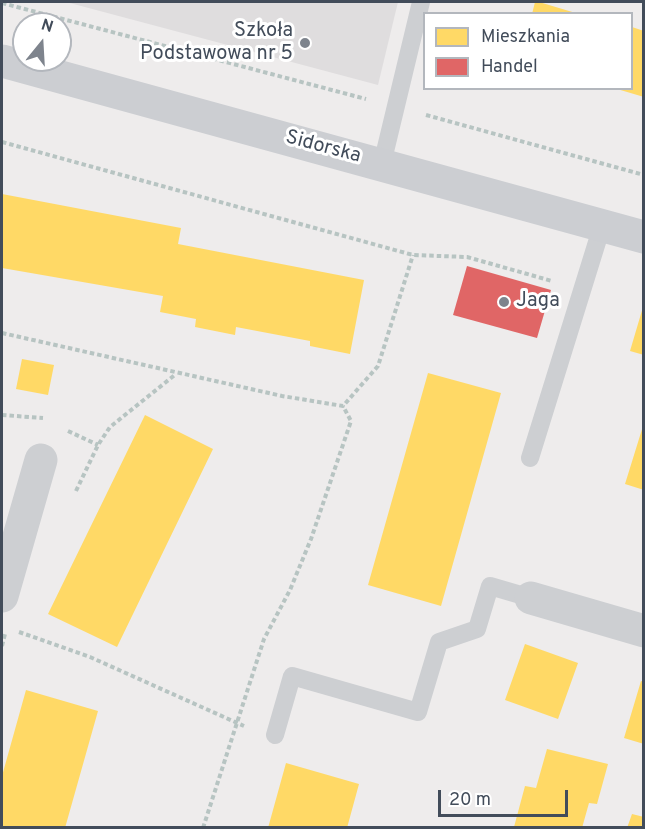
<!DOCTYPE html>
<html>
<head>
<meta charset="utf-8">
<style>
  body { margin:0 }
  #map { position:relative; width:645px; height:829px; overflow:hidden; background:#eeecec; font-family:Overpass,sans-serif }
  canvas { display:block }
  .frame { position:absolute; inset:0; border:3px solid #424c5a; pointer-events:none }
  .legend { position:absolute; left:423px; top:12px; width:210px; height:78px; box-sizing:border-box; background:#fff; border:2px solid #b3b7bd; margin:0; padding:8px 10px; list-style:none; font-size:18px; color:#424c5a }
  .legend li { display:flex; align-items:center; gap:12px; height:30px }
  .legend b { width:30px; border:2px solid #b3b7bd }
  .north { position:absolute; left:12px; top:12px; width:60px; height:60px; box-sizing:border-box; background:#fff; border:2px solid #b3b7bd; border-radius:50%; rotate:18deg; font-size:16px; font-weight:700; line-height:24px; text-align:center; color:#424c5a }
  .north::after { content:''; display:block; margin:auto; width:21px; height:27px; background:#7e848d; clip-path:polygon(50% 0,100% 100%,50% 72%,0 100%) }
  .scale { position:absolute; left:438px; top:790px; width:130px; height:27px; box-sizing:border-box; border:3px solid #424c5a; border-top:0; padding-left:8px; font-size:18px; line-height:21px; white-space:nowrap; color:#424c5a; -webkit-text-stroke:4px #fff; paint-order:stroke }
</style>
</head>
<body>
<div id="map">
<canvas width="645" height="829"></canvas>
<div class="frame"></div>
<ul class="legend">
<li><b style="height:16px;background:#ffd966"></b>Mieszkania</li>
<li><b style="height:16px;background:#e06666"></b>Handel</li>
</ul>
<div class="north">N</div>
<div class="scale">20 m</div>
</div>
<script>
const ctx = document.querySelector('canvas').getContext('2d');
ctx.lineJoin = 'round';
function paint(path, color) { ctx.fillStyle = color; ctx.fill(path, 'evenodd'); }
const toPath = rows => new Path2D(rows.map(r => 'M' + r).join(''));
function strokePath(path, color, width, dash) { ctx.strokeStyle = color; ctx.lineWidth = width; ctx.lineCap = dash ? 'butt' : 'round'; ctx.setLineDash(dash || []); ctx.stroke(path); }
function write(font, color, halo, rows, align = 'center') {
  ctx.font = font + ' Overpass,sans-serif'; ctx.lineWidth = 6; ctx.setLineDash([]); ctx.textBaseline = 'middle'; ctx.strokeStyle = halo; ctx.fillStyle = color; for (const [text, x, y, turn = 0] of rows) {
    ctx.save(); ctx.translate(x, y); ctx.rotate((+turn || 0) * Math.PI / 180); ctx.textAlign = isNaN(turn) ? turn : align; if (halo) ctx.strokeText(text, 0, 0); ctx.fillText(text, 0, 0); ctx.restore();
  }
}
paint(toPath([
  [66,2,398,2,378,85]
]), '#dfddde');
paint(toPath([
  [535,2,539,2,579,14,532,14],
  [632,27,644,31,644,97,617,89,632,88],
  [2,194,181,228,178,244,364,280,350,354,310,346,310,341,236,327,235,335,195,327,196,319,160,312,163,296,2,268],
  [643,307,644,307,644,355,630,351],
  [22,359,54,365,48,395,16,389],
  [428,373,501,393,441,606,368,585],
  [145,415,213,449,117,647,48,614],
  [643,426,644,426,644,490,625,484],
  [525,644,578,663,558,719,505,700],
  [641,681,644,682,644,744,624,738],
  [26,690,98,711,65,828,2,828,2,776],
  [547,749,608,764,597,804,589,803,582,828,514,827,525,786,536,788],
  [286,763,359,784,347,828,268,828],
  [632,814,644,817,644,828,627,828]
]), '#ffd966');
paint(toPath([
  [467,266,551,290,537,338,453,315]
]), '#e06666');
strokePath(toPath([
  [2,3,366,99],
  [426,115,644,175],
  [2,142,413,255,467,257,552,281],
  [2,333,282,396,343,406,378,366,413,255],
  [2,415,43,418],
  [68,431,98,445],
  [76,491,98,445,110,427,176,374],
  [19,632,90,657,244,726],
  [2,646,5,634],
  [203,828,264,639,290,590,311,539,351,421,343,406]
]), '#b7c4c2', 4, [4.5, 3]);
strokePath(toPath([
  [382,164,421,2],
  [530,458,602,226],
  [275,735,292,676,418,712,439,642,477,629,490,586,531,598]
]), '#cdcfd2', 18);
strokePath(toPath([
  [2,596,41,460],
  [531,598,644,631]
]), '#cdcfd2', 33);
strokePath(toPath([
  [2,61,644,237]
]), '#ccced2', 33);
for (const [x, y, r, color] of [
  [305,43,6,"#7e848d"],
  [504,302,6,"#7e848d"]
]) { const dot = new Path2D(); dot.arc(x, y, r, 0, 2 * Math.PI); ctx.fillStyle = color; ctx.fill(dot); strokePath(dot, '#fff', 2); }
write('20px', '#424c5a', '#fff', [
  ["Szkoła",293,32],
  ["Podstawowa nr 5",293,55],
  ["Jaga",516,302,"left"]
], 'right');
write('20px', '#424c5a', '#fff', [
  ["Sidorska",323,148,15]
]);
</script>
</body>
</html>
